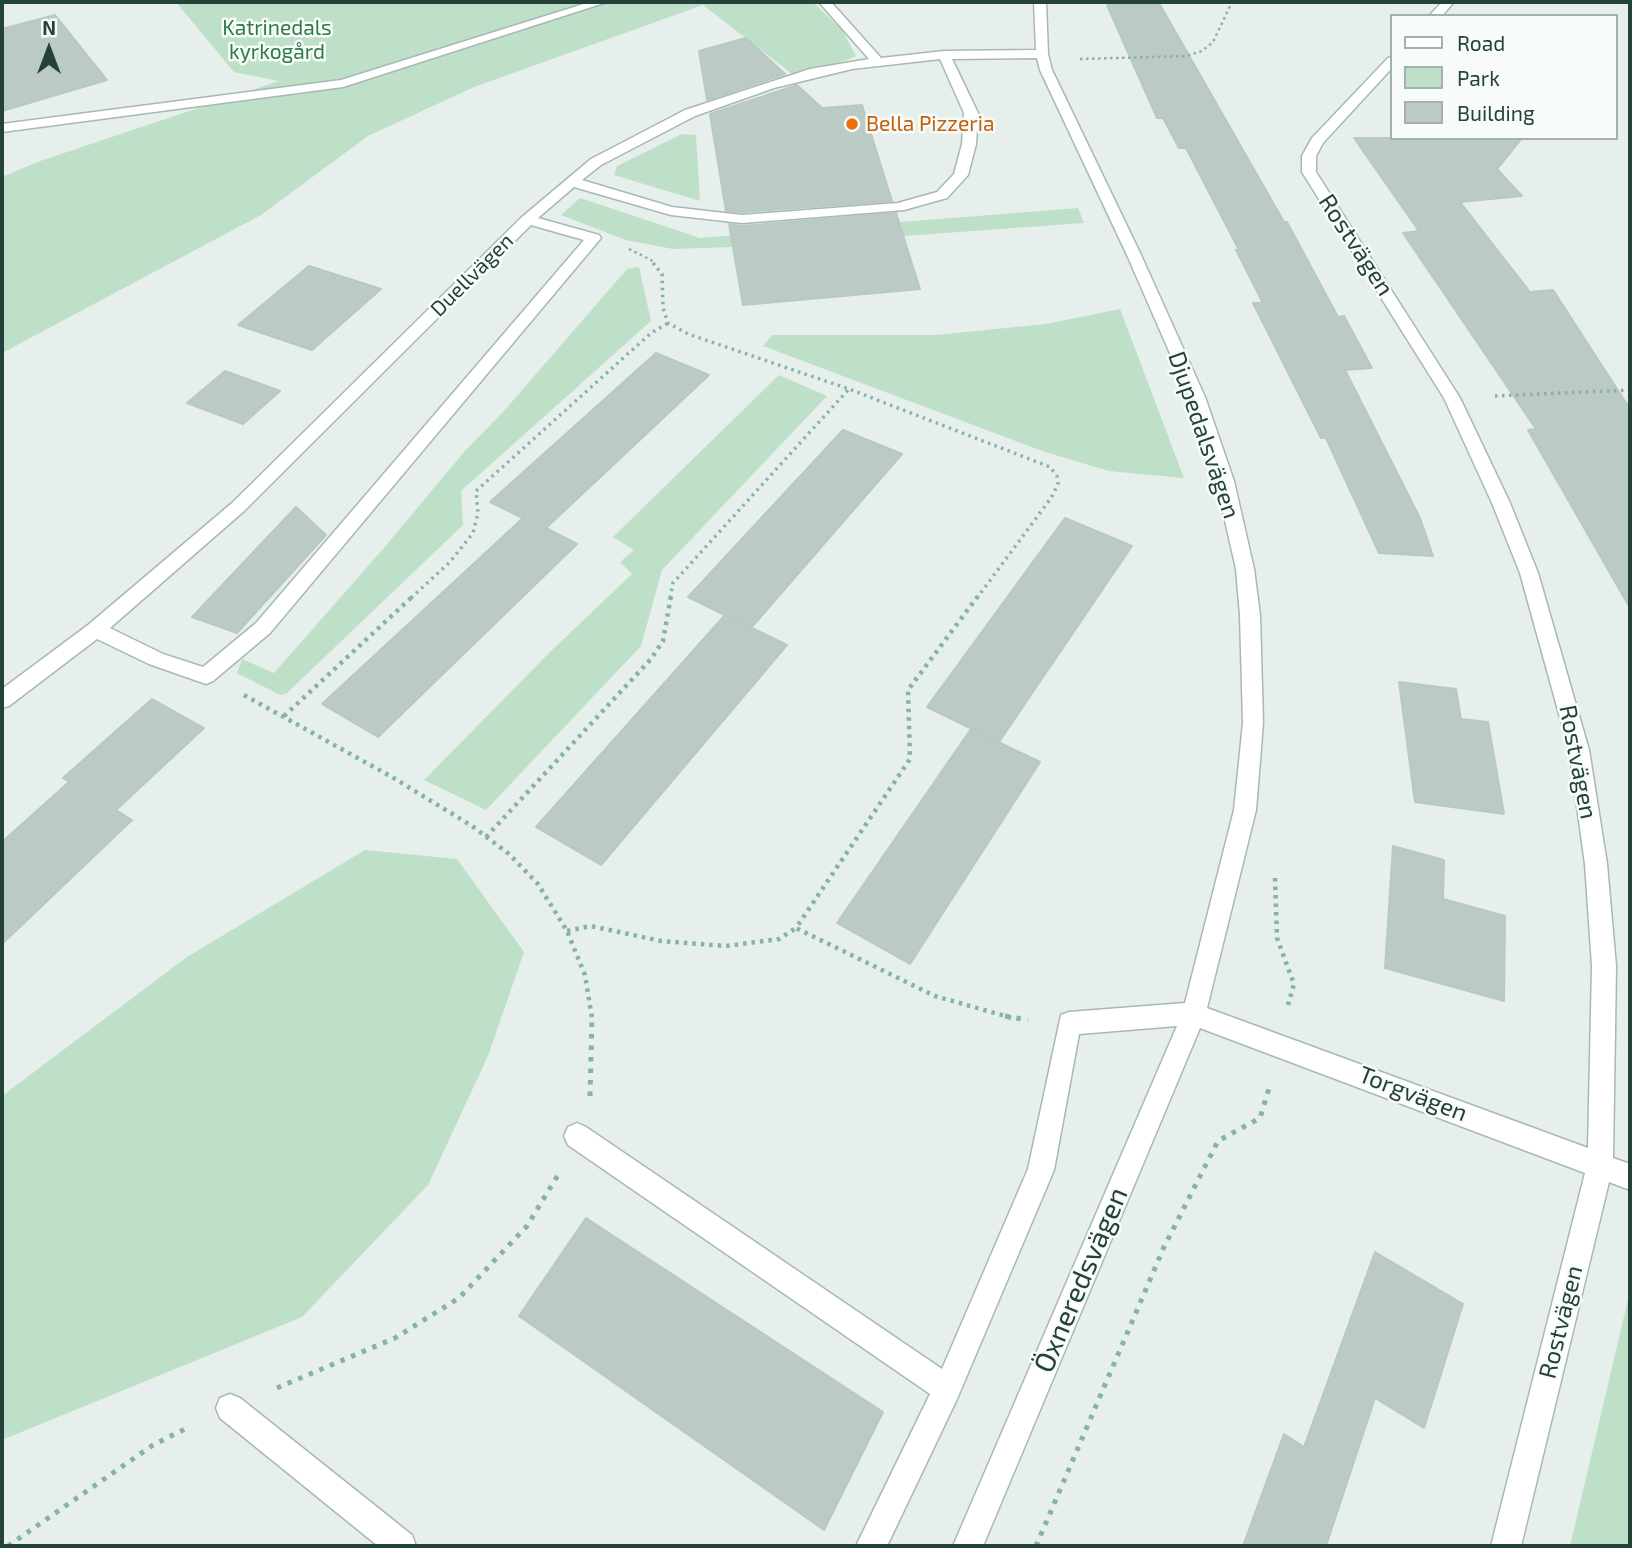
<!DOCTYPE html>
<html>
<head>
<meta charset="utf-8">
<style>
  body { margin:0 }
  #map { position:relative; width:1632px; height:1548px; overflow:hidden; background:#e6efeb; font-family:"Exo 2",sans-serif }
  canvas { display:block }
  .frame { position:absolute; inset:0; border:4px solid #24423a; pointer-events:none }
  .legend { position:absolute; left:1390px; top:14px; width:228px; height:126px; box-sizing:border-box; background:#f7fbf9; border:2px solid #a3b1ad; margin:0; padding:9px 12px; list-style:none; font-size:21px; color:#24423a }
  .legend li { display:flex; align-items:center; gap:14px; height:35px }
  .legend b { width:35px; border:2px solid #a3b1ad }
  .north { position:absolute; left:14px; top:14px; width:70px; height:70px; -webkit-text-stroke:5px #f7fbf9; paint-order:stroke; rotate:0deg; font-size:19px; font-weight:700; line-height:28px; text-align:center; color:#24423a }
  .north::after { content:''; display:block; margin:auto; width:24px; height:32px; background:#24423a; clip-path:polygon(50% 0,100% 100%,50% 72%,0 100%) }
</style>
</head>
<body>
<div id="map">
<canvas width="1632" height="1548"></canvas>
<div class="frame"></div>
<ul class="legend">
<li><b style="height:9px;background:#fff"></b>Road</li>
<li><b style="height:19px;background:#bfe0c8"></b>Park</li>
<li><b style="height:19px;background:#bbcac4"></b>Building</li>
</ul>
<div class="north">N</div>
</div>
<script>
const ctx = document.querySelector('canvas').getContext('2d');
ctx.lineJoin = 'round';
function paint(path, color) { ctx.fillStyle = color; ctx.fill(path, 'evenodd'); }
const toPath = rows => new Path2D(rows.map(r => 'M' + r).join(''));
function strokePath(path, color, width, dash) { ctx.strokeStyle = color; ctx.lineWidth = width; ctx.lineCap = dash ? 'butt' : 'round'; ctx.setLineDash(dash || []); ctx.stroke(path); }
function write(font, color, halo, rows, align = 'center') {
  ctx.font = font + ' "Exo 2",sans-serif'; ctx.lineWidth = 5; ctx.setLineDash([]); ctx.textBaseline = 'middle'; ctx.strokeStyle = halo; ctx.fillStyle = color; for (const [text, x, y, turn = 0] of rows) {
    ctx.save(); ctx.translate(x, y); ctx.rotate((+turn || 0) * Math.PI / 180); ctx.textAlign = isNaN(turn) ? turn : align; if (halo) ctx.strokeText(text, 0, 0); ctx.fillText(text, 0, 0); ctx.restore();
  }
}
paint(toPath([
  [176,2,813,2,842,30,856,56,800,80,703,5,474,87,368,136,261,215,2,353,2,177,40,161,279,81,234,72],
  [682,134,696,135,700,201,614,175,617,166],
  [580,198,700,238,1078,208,1084,223,764,246,673,249,626,240,561,215],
  [639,267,651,321,461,491,463,525,286,694,280,695,237,673,242,659,274,673,383,549,464,452,504,411,627,269],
  [1120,309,1184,478,1109,471,1045,452,763,346,772,335,935,335,1046,324],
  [779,375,827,396,662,570,641,646,486,810,424,780,551,651,632,574,620,562,634,550,613,537],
  [365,850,457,859,524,952,488,1056,428,1185,302,1317,2,1440,2,1096,187,957],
  [1630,1291,1630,1546,1570,1546]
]), '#bfe0c8');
const building = toPath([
  [1159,3,1284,222,1287,222,1338,317,1344,316,1372,368,1345,370,1420,518,1433,556,1379,553,1326,438,1321,438,1253,303,1263,303,1236,250,1239,250,1186,148,1179,148,1163,118,1157,118,1107,5,1159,3],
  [55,15,107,80,2,111,2,29,55,15],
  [746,38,785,74,707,100,699,51,746,38],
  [797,85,822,108,862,105,892,201,742,212,726,211,710,114,797,85],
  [1354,138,1522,138,1497,169,1522,196,1460,202,1530,292,1553,290,1630,409,1630,608,1528,430,1536,429,1403,233,1419,231,1354,138],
  [896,213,920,289,743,305,729,224,742,226,896,213],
  [309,266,381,289,312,350,238,325,309,266],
  [656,353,709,375,546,528,577,544,378,737,322,704,523,518,490,502,656,353],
  [225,371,280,391,243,424,187,403,225,371],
  [843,430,902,454,751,628,688,597,843,430],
  [296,507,326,535,237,633,192,617,296,507],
  [1065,518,1132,546,999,742,927,707,1065,518],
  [725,615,787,645,601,865,536,827,725,615],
  [1399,682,1456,689,1461,719,1488,722,1504,814,1415,802,1399,682],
  [152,699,204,728,116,810,132,820,2,944,2,842,69,782,63,778,152,699],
  [971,729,1040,762,910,964,837,923,971,729],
  [1393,846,1444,860,1443,899,1505,916,1504,1001,1385,968,1393,846],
  [586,1218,883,1412,824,1530,519,1316,586,1218],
  [1375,1252,1463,1304,1424,1428,1375,1398,1326,1546,1243,1546,1284,1434,1304,1447,1375,1252]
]);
paint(building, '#bbcac4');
strokePath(building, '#b8c9c2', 2);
const minor = toPath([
  [590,2,607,2,343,87,2,132,2,124,341,80,590,2],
  [819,2,831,2,881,58,944,51,1036,50,1034,2,1046,2,1048,54,1052,70,1141,255,1205,397,1234,481,1254,569,1260,615,1263,723,1256,810,1207,1008,1588,1148,1592,966,1585,864,1569,750,1520,573,1492,503,1444,398,1302,172,1302,156,1312,138,1388,58,1392,57,1392,68,1323,143,1316,156,1316,172,1460,398,1510,503,1538,573,1589,750,1607,864,1616,966,1613,1158,1630,1164,1630,1190,1609,1182,1521,1546,1491,1546,1585,1173,1200,1028,983,1546,953,1546,1177,1026,1079,1034,1054,1170,957,1399,887,1546,856,1546,930,1394,568,1145,564,1136,568,1127,577,1123,586,1127,942,1369,1028,1169,1061,1015,1069,1012,1185,1003,1234,810,1243,723,1240,615,1236,569,1216,481,1189,397,1127,255,1040,70,1037,58,952,59,978,113,976,144,968,175,947,198,904,210,742,223,671,215,574,187,538,218,599,235,601,238,270,633,213,681,206,684,149,664,97,639,9,706,2,708,2,689,88,625,232,503,522,217,591,159,685,110,810,69,869,59,819,2],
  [940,59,964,113,962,144,954,174,937,192,898,203,742,215,672,207,582,180,601,165,695,116,774,88,852,69,940,59],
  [531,225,584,240,256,623,203,667,163,654,110,628,244,511,531,225],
  [1442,2,1454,2,1442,16,1429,16,1442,2],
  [230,1394,240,1398,412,1535,416,1546,378,1546,220,1418,216,1408,220,1398,230,1394]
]);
strokePath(minor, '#a8b8b2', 3);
strokePath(toPath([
  [2,12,5,16],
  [1080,59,1186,56,1202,51,1213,42,1232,2],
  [629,249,651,260,655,265]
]), '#86b3a5', 2.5, [2.5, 3.5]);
strokePath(toPath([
  [653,263,662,274,663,308,668,323,688,334,849,389,1050,467,1057,476,1058,484,1051,498,977,598],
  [1495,396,1630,390],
  [411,598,450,562,473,533,478,513,476,491,651,333,668,323],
  [670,598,673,583,849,389]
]), '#86b3a5', 3.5, [2.5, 4.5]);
strokePath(toPath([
  [978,596,908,690,910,759,796,928,935,996,1012,1018],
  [244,695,392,777,472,826,509,854,538,884,567,931,585,975,592,1018],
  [284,716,413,596],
  [486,837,651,659,663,641,671,596],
  [1275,878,1277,938,1294,984,1288,1005],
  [567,931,591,926,661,941,726,946,779,939,796,928]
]), '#86b3a5', 4.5, [3.5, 5]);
strokePath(toPath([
  [1005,1016,1028,1020],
  [590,1096,592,1016],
  [277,1388,395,1338,459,1298,527,1226,558,1175],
  [8,1546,153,1445,189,1427],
  [1036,1546,1164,1247,1218,1141,1260,1118,1270,1085]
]), '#86b3a5', 5, [4.5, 7]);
paint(minor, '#fff');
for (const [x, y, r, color] of [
  [852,124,7,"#e8710a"]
]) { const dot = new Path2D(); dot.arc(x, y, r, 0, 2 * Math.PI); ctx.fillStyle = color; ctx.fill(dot); strokePath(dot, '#f7fbf9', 2.5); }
write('21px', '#2d7a4b', '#f7fbf9', [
  ["Katrinedals",277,28],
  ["kyrkogård",277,52]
]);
write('21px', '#c56008', '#f7fbf9', [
  ["Bella Pizzeria",866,124]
], 'left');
write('21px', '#24423a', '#f7fbf9', [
  ["Duellvägen",472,275,-45]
]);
write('24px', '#24423a', '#f7fbf9', [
  ["Rostvägen",1356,245,57],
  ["Djupedalsvägen",1204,435,71],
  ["Rostvägen",1578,762,79],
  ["Torgvägen",1413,1094,21],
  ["Rostvägen",1561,1322,-76]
]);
write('28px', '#24423a', '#f7fbf9', [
  ["Öxneredsvägen",1081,1280,-67]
]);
</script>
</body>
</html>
